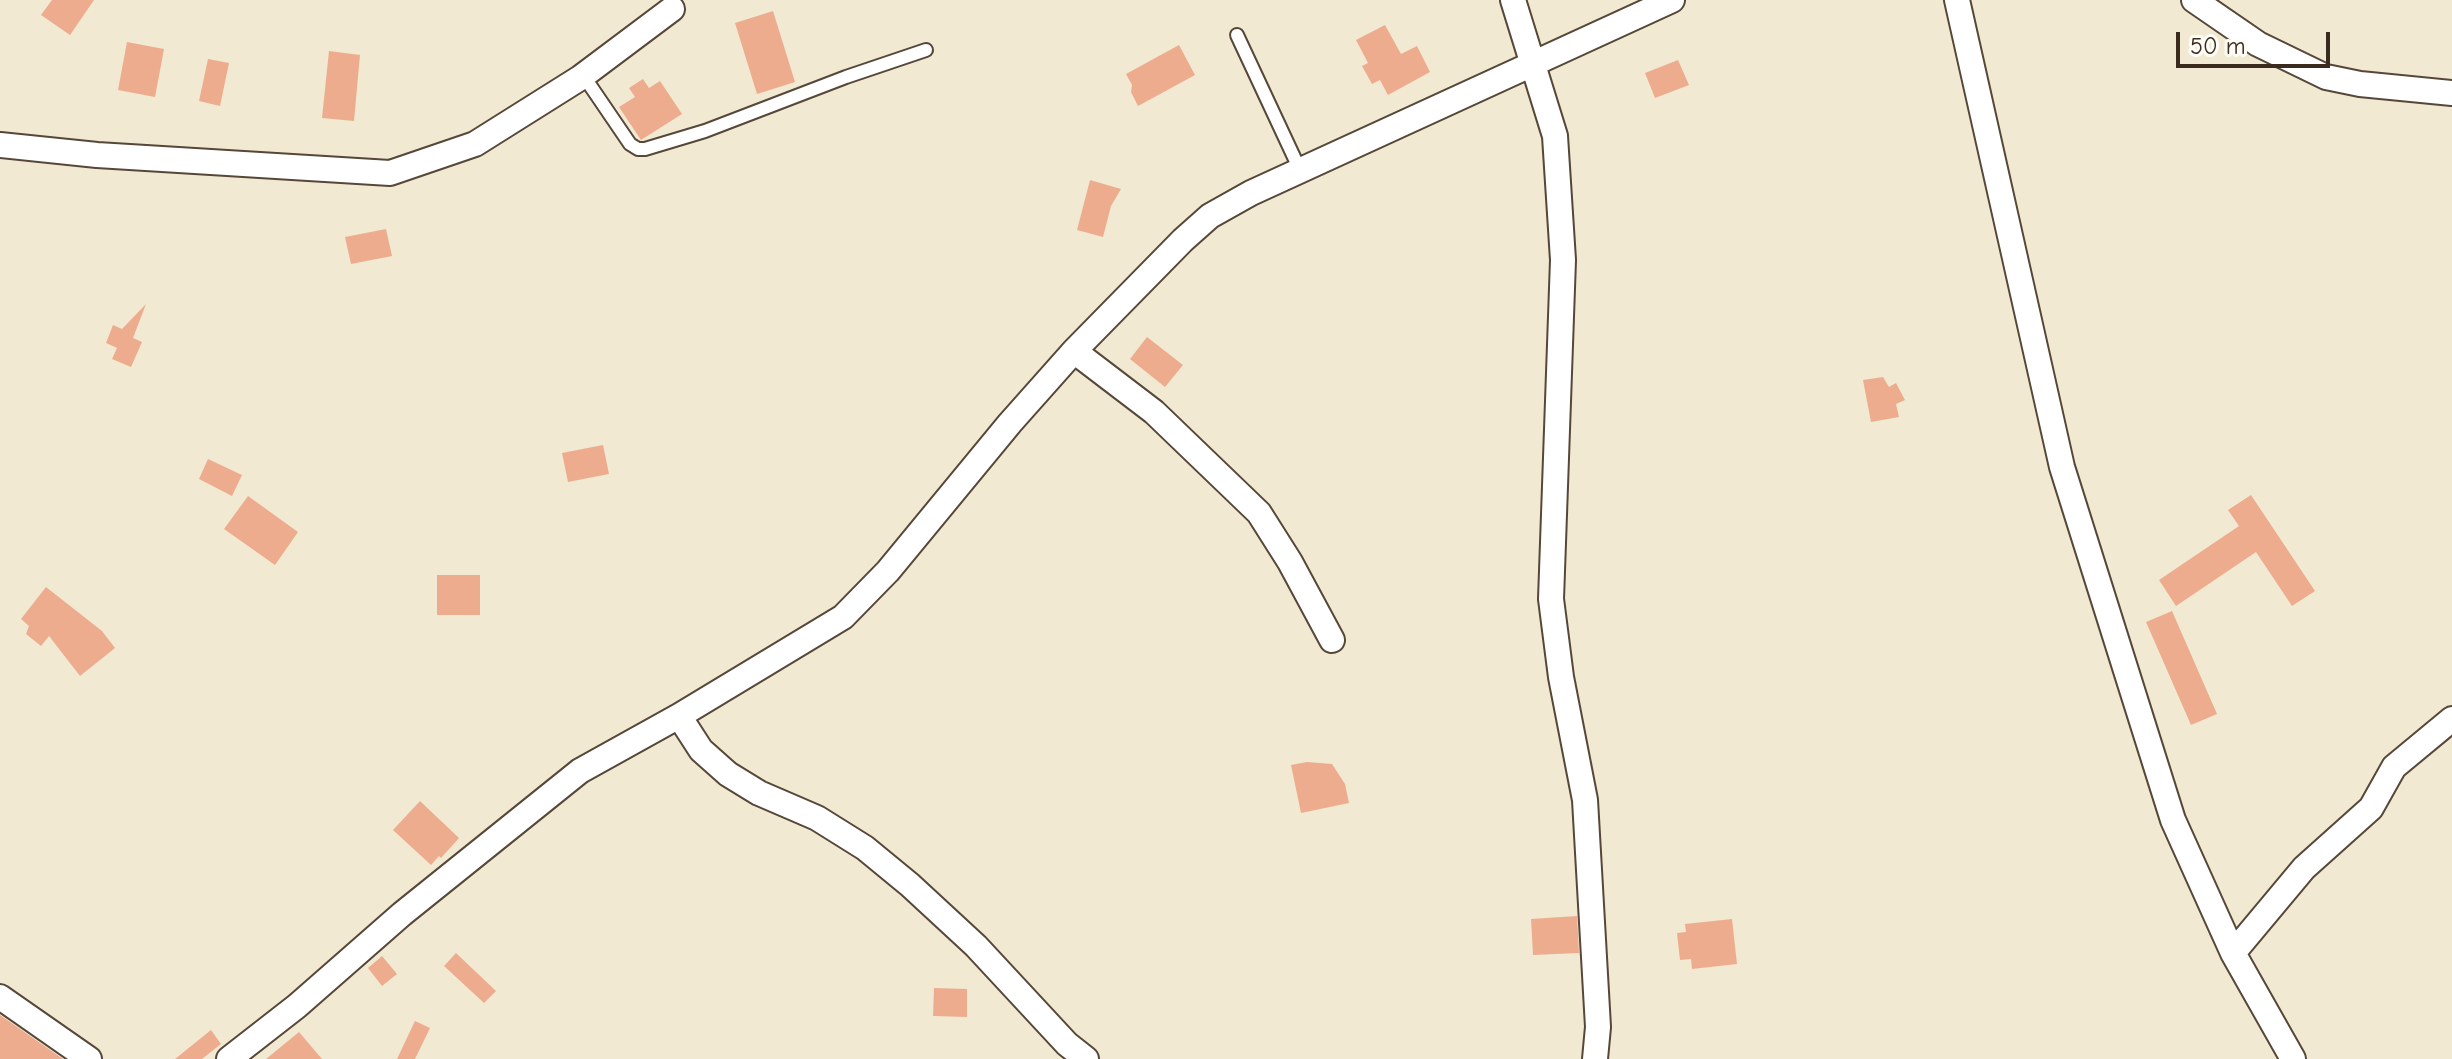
<!DOCTYPE html>
<html>
<head>
<meta charset="utf-8">
<style>
  body { margin:0 }
  #map { position:relative; width:2452px; height:1059px; overflow:hidden; background:#f1e9d1; font-family:"Comic Neue",sans-serif }
  canvas { display:block }
  .scale { position:absolute; left:2176px; top:32px; width:154px; height:36px; box-sizing:border-box; border:4px solid #3b2a1e; border-top:0; padding-left:10px; font-size:24px; line-height:28px; white-space:nowrap; color:#3b2a1e; -webkit-text-stroke:6px #fdfcf7; paint-order:stroke }
</style>
</head>
<body>
<div id="map">
<canvas width="2452" height="1059"></canvas>
<div class="scale">50 m</div>
</div>
<script>
const ctx = document.querySelector('canvas').getContext('2d');
ctx.lineJoin = 'round';
function paint(path, color) { ctx.fillStyle = color; ctx.fill(path, 'evenodd'); }
const toPath = rows => new Path2D(rows.map(r => 'M' + r).join(''));
function strokePath(path, color, width, dash) { ctx.strokeStyle = color; ctx.lineWidth = width; ctx.lineCap = dash ? 'butt' : 'round'; ctx.setLineDash(dash || []); ctx.stroke(path); }
paint(toPath([
  [52,0,94,0,70,35,41,15],
  [773,11,795,82,757,94,735,23],
  [1385,25,1401,54,1417,46,1430,72,1388,95,1380,80,1372,84,1362,66,1368,63,1356,40],
  [127,42,164,49,155,97,118,90],
  [1179,45,1195,75,1138,106,1131,92,1132,85,1126,74],
  [329,51,360,55,354,121,322,118],
  [208,59,229,63,220,106,199,101],
  [1678,60,1689,85,1655,98,1645,73],
  [643,79,649,88,660,81,682,114,641,140,619,107,635,97,629,88],
  [1090,180,1121,189,1111,206,1103,237,1077,230],
  [386,229,392,256,351,264,345,237],
  [146,304,133,338,142,342,131,367,112,359,117,348,106,343,113,325,122,329],
  [1147,337,1183,365,1165,387,1130,359],
  [1883,377,1889,387,1896,383,1905,400,1896,404,1899,417,1871,422,1863,380],
  [603,445,609,474,568,482,562,453],
  [208,459,242,475,232,496,199,479],
  [2251,495,2315,591,2292,606,2256,552,2176,606,2159,580,2239,526,2228,510],
  [248,496,298,532,275,565,224,529],
  [437,575,480,575,480,615,437,615],
  [46,587,102,631,115,648,80,676,49,636,41,646,26,634,29,626,21,619],
  [2172,611,2217,714,2191,725,2146,622],
  [1307,762,1332,764,1345,784,1349,803,1301,813,1291,765],
  [420,801,459,838,441,858,439,856,431,865,393,830],
  [1577,916,1579,953,1533,955,1531,919],
  [1732,919,1737,964,1692,969,1691,959,1680,960,1677,933,1686,932,1685,924],
  [456,953,496,991,484,1003,444,966],
  [382,956,397,974,382,986,368,968],
  [934,988,967,989,967,1017,933,1016],
  [0,1015,63,1059,0,1059],
  [415,1021,430,1028,415,1059,397,1059],
  [211,1030,221,1044,202,1059,175,1059],
  [299,1032,322,1059,266,1059]
]), '#eeac8f');
const service = toPath([
  [1237,35,1300,170],
  [583,75,630,144,638,149,645,149,705,131,846,77,926,50]
]);
const minor = toPath([
  [1513,0,1555,136,1563,260,1551,599,1561,677,1585,800,1598,1027,1595,1059],
  [1957,0,2062,467,2173,820,2233,953,2293,1059],
  [2194,0,2258,44,2326,77,2360,84,2452,93],
  [0,145,97,155,390,173,475,144,580,78,672,9],
  [1074,351,1154,412,1259,513,1290,562,1332,640],
  [679,716,701,750,728,774,759,793,817,818,865,848,910,885,976,946,1067,1044,1086,1059],
  [2233,953,2304,868,2371,808,2394,767,2452,719],
  [0,997,89,1059],
  [229,1059,297,1006,402,914,580,771,679,716,843,617,888,571,1010,423,1074,351,1183,240,1210,216,1251,193,1672,0]
]);
strokePath(service, '#564739', 16);
strokePath(minor, '#564739', 28);
strokePath(service, '#fff', 12);
strokePath(minor, '#fff', 24);
</script>
</body>
</html>
